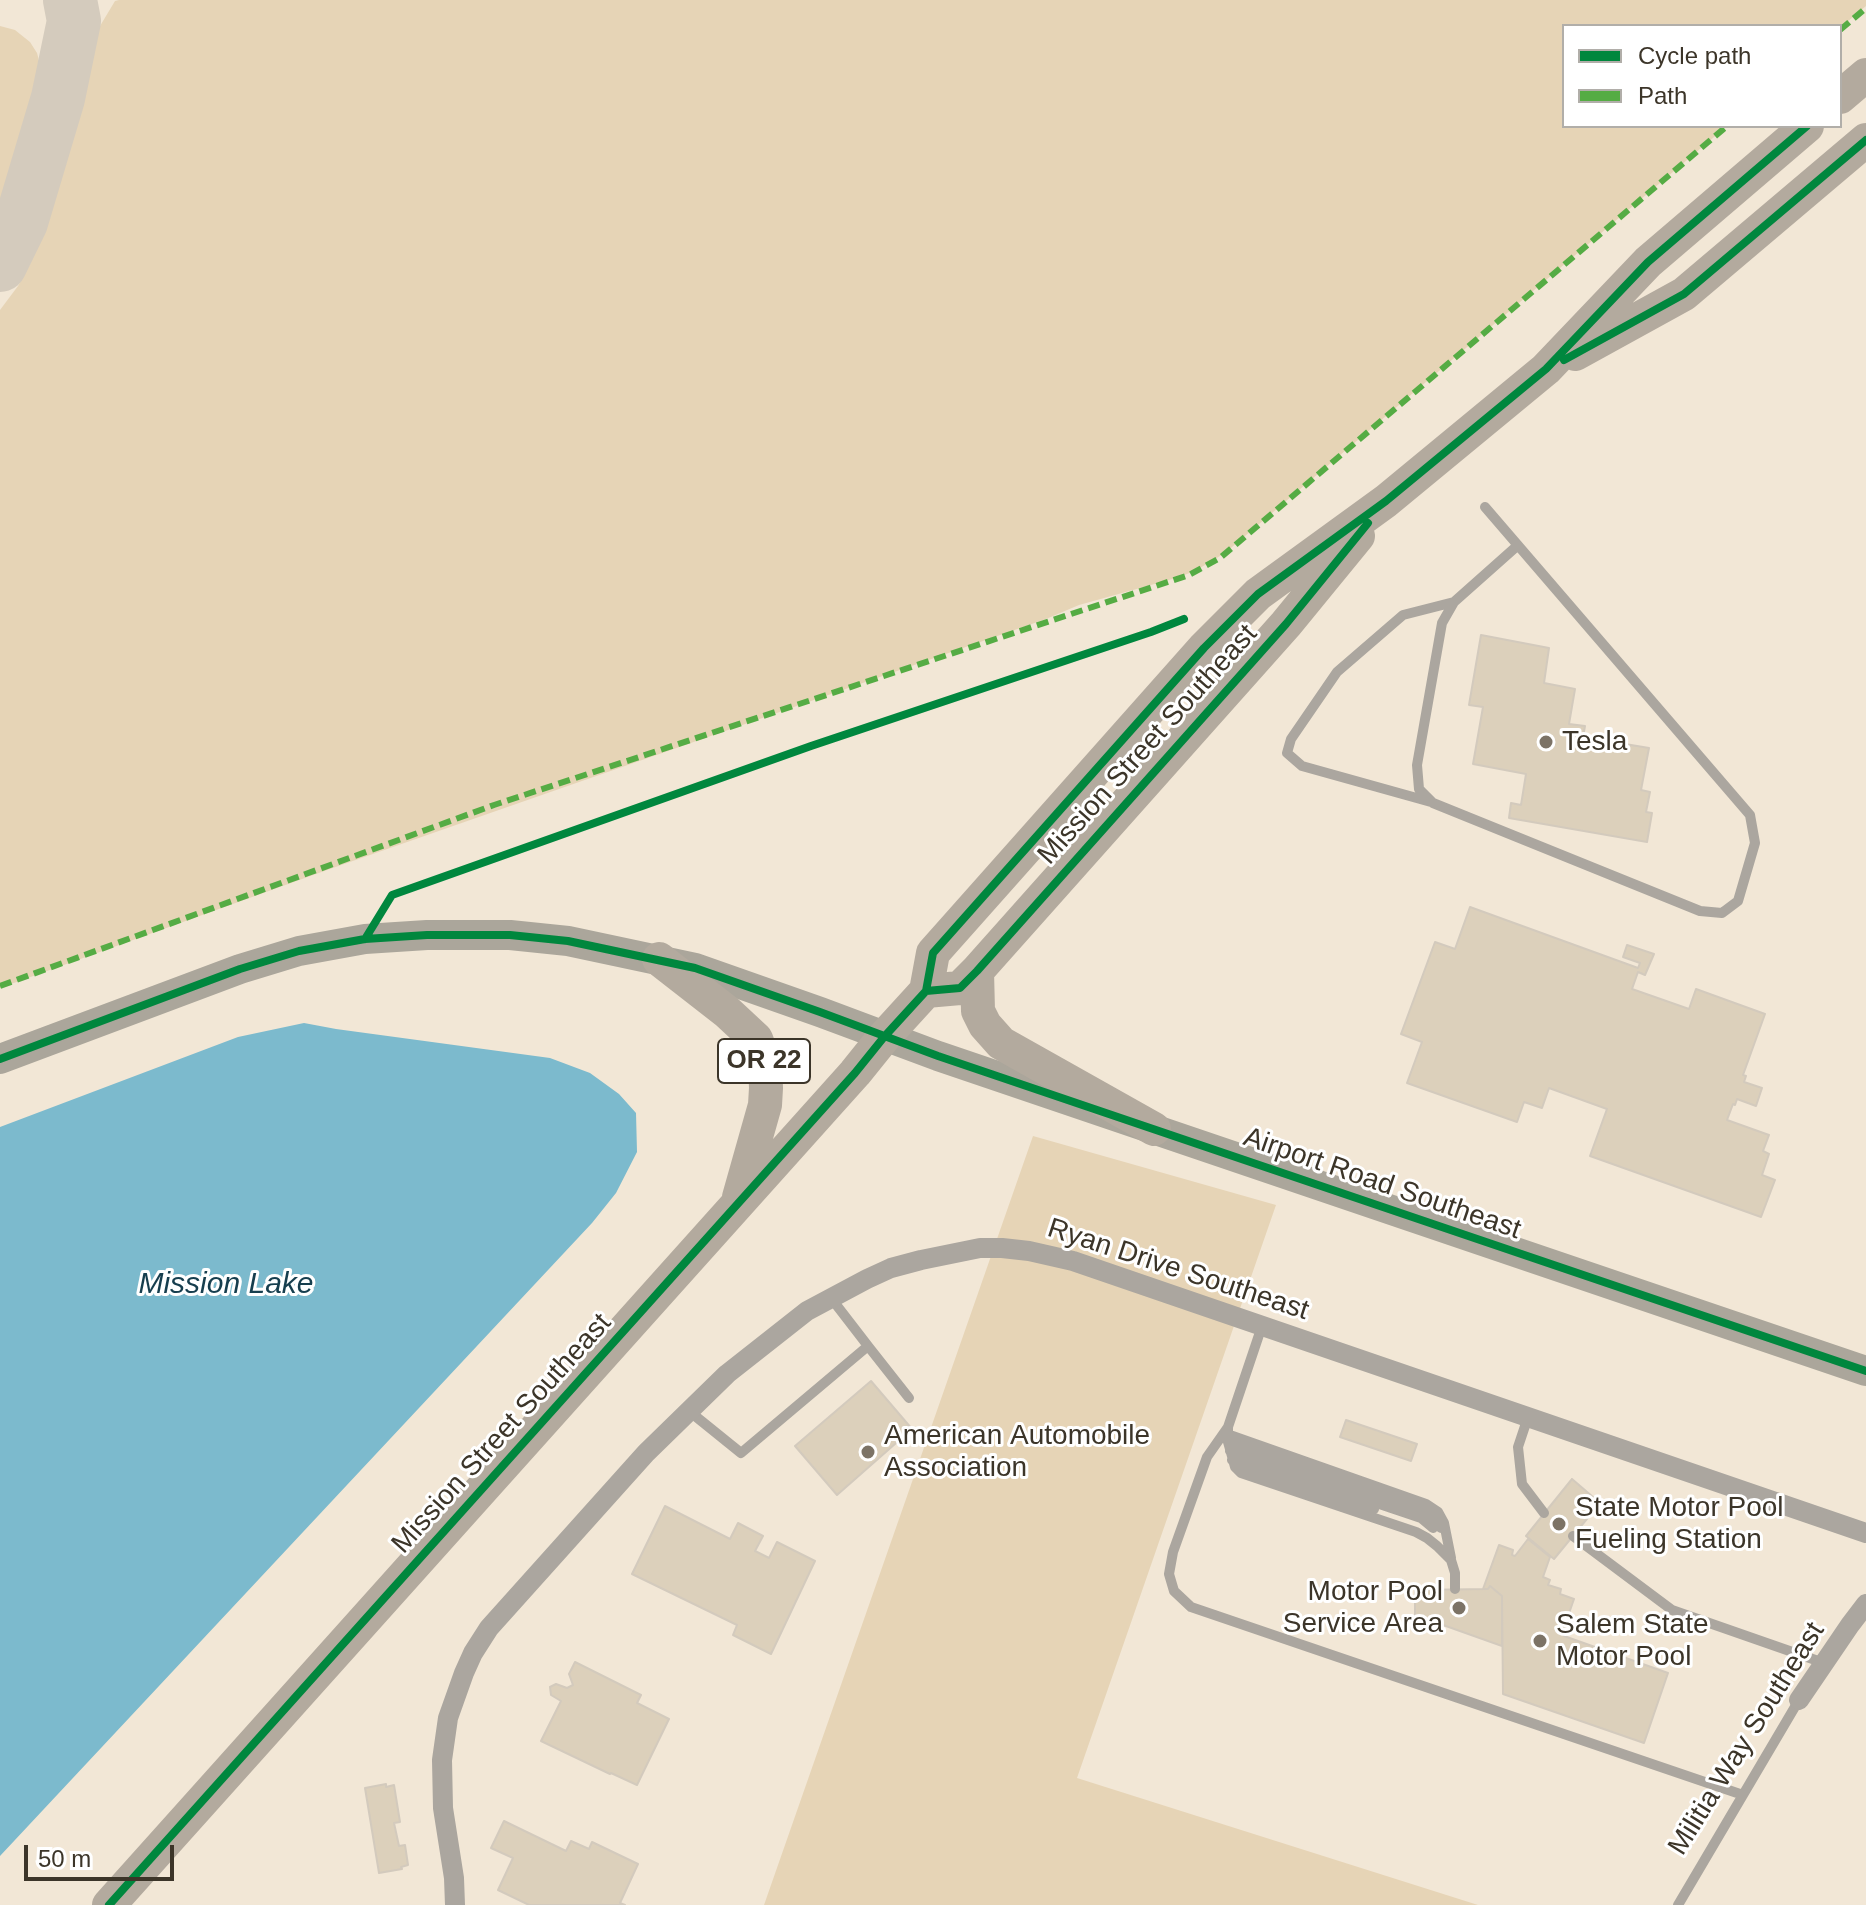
<!DOCTYPE html>
<html>
<head>
<meta charset="utf-8">
<style>
  body { margin:0 }
  #map { position:relative; width:1866px; height:1905px; overflow:hidden; background:#f2e7d6; font-family:Arial,sans-serif }
  canvas { display:block }
  .legend { position:absolute; left:1562px; top:24px; width:280px; height:104px; box-sizing:border-box; background:#fff; border:2px solid #b1aea9; margin:0; padding:10px 14px; list-style:none; font-size:24px; color:#3c3529 }
  .legend li { display:flex; align-items:center; gap:16px; height:40px }
  .legend b { width:40px; border:2px solid #b1aea9 }
  .scale { position:absolute; left:24px; top:1845px; width:150px; height:36px; box-sizing:border-box; border:4px solid #3c3529; border-top:0; padding-left:10px; font-size:24px; line-height:28px; white-space:nowrap; color:#3c3529; -webkit-text-stroke:6px #fff; paint-order:stroke }
</style>
</head>
<body>
<div id="map">
<canvas width="1866" height="1905"></canvas>
<ul class="legend">
<li><b style="height:10px;background:#00873e"></b>Cycle path</li>
<li><b style="height:10px;background:#55ac44"></b>Path</li>
</ul>
<div class="scale">50 m</div>
</div>
<script>
const ctx = document.querySelector('canvas').getContext('2d');
ctx.lineJoin = 'round';
function paint(path, color) { ctx.fillStyle = color; ctx.fill(path, 'evenodd'); }
const toPath = rows => new Path2D(rows.map(r => 'M' + r).join(''));
function strokePath(path, color, width, dash) { ctx.strokeStyle = color; ctx.lineWidth = width; ctx.lineCap = dash ? 'butt' : 'round'; ctx.setLineDash(dash || []); ctx.stroke(path); }
function write(font, color, halo, rows, align = 'center') {
  ctx.font = font + ' Arial,sans-serif'; ctx.lineWidth = 6; ctx.setLineDash([]); ctx.textBaseline = 'middle'; ctx.strokeStyle = halo; ctx.fillStyle = color; for (const [text, x, y, turn = 0] of rows) {
    ctx.save(); ctx.translate(x, y); ctx.rotate((+turn || 0) * Math.PI / 180); ctx.textAlign = isNaN(turn) ? turn : align; if (halo) ctx.strokeText(text, 0, 0); ctx.fillText(text, 0, 0); ctx.restore();
  }
}
paint(toPath([
  [119,0,1866,0,1866,6,1840,28,1840,26,1564,26,1564,126,1727,126,1225,553,1195,571,1176,578,1079,605,1046,619,327,870,0,988,0,310,18,286,30,264,96,38,100,26,115,1],
  [0,26,15,30,30,42,37,53,41,68,37,90,0,212],
  [1033,1136,1276,1205,1077,1778,1478,1905,764,1905]
]), '#e6d4b6');
paint(toPath([
  [304,1023,336,1029,550,1058,590,1073,619,1094,636,1113,637,1152,616,1193,592,1223,0,1856,0,1127,238,1037]
]), '#7cbacd');
strokePath(toPath([
  [0,265,21,222,58,98,74,21,70,0]
]), '#d4cbbd', 54);
const building = toPath([
  [1481,635,1549,648,1544,683,1575,689,1569,724,1585,726,1583,737,1649,748,1641,790,1650,792,1646,812,1652,813,1647,842,1509,818,1511,803,1521,805,1526,774,1473,764,1483,707,1469,705,1481,635],
  [1470,907,1638,968,1640,963,1623,957,1627,945,1654,954,1645,975,1638,972,1632,989,1689,1009,1696,989,1765,1014,1743,1075,1746,1076,1744,1082,1762,1088,1756,1106,1737,1099,1735,1105,1733,1104,1727,1120,1769,1135,1763,1151,1769,1154,1762,1175,1775,1180,1761,1217,1590,1156,1607,1109,1549,1088,1542,1108,1524,1102,1517,1122,1407,1083,1422,1042,1401,1034,1435,942,1455,949,1470,907],
  [871,1381,912,1429,837,1495,795,1446,871,1381],
  [1346,1420,1417,1444,1411,1461,1340,1437,1346,1420],
  [1572,1479,1600,1503,1554,1559,1526,1536,1572,1479],
  [665,1506,730,1539,738,1523,763,1536,755,1551,769,1558,777,1542,815,1561,771,1654,733,1635,737,1625,632,1574,665,1506],
  [1528,1539,1550,1557,1543,1577,1550,1580,1548,1585,1561,1589,1560,1594,1574,1599,1567,1619,1563,1618,1564,1636,1668,1673,1644,1743,1503,1694,1502,1596,1490,1586,1488,1589,1483,1589,1499,1545,1513,1550,1512,1555,1515,1556,1528,1539],
  [1490,1586,1502,1596,1502,1646,1429,1620,1415,1621,1415,1590,1488,1589,1490,1586],
  [575,1662,641,1695,637,1703,669,1719,637,1785,611,1773,610,1774,541,1741,561,1701,551,1695,550,1687,556,1684,567,1688,573,1685,569,1674,575,1662],
  [386,1784,386,1787,394,1785,400,1822,394,1823,399,1846,405,1845,408,1865,401,1867,402,1869,379,1873,365,1788,386,1784],
  [504,1821,566,1851,571,1841,589,1849,592,1842,638,1864,620,1903,625,1905,529,1905,498,1890,513,1858,491,1848,504,1821]
]);
paint(building, '#dcd0bb');
strokePath(building, '#d3cabd', 2);
strokePath(toPath([
  [1485,507,1750,815,1755,843,1738,901,1722,913,1700,911,1433,803,1419,789,1417,765,1442,623,1454,602,1517,546],
  [1431,802,1302,766,1287,753,1291,739,1337,672,1403,615,1454,602],
  [1262,1326,1228,1427,1228,1442,1235,1467,1241,1473,1416,1532,1427,1538,1437,1546,1451,1560,1455,1573,1455,1589],
  [868,1346,909,1398],
  [689,1411,741,1453,868,1346,831,1298],
  [1528,1417,1518,1447,1522,1484,1544,1513],
  [1228,1427,1207,1457,1173,1552,1169,1574,1174,1591,1191,1607,1743,1795],
  [1227,1434,1426,1504,1438,1512,1444,1523,1451,1558],
  [1228,1442,1248,1451,1424,1511,1441,1528],
  [1230,1451,1246,1459,1421,1518,1433,1528],
  [1232,1460,1374,1509],
  [1573,1536,1672,1610,1824,1663],
  [1678,1905,1799,1700]
]), '#aba69f', 10);
strokePath(toPath([
  [1799,1700,1850,1625,1866,1604],
  [455,1905,454,1878,443,1808,442,1760,448,1718,464,1673,473,1653,489,1628,646,1453,727,1374,807,1311,867,1279,891,1268,921,1260,980,1248,1002,1248,1029,1251,1073,1261,1866,1533]
]), '#aba69f', 20);
strokePath(toPath([
  [0,1059,240,969,299,951,365,939,427,935,510,935,568,941,695,968,820,1012,938,1056,1866,1371]
]), '#aba69b', 30);
strokePath(toPath([
  [1840,97,1866,75],
  [1575,354,1684,294,1866,140],
  [659,959,727,1012,756,1039,765,1063,766,1088,765,1105,739,1197],
  [977,971,978,1011,985,1025,1001,1043,1154,1129],
  [926,991,960,988,977,971,1286,624,1358,536],
  [109,1905,855,1073,884,1037,926,991,933,953,1204,648,1258,594,1386,501,1546,369,1648,262,1807,126]
]), '#b3aa9e', 34);
strokePath(toPath([
  [1840,30,1866,8],
  [0,986,494,805,1189,575,1220,558,1727,126]
]), '#55ac44', 6, [12, 6]);
strokePath(toPath([
  [1564,360,1684,294,1866,140],
  [365,939,392,895,811,746,1151,632,1184,619],
  [926,991,960,988,977,971,1286,624,1368,523],
  [0,1059,240,969,299,951,365,939,427,935,510,935,568,941,695,968,820,1012,938,1056,1866,1371],
  [109,1905,855,1073,884,1037,926,991,933,953,1204,648,1258,594,1386,501,1546,369,1648,262,1807,126]
]), '#00873e', 8);
for (const [x, y, r, color] of [
  [1546,742,8,"#7c7366"],
  [868,1452,8,"#7c7366"],
  [1559,1524,8,"#7c7366"],
  [1459,1608,8,"#7c7366"],
  [1540,1641,8,"#7c7366"]
]) { const dot = new Path2D(); dot.arc(x, y, r, 0, 2 * Math.PI); ctx.fillStyle = color; ctx.fill(dot); strokePath(dot, '#fff', 3); }
for (const [x, y, w] of [
  [764,1061,92]
]) { const box = new Path2D(); box.roundRect(x - w / 2, y - 22, w, 44, 6); ctx.fillStyle = '#fff'; ctx.fill(box); strokePath(box, '#3c3529', 2); }
write('bold 26px', '#3c3529', null, [
  ["OR 22",764,1061]
]);
write('28px', '#3c3529', '#fff', [
  ["Tesla",1562,742],
  ["American Automobile",884,1436],
  ["Association",884,1468],
  ["State Motor Pool",1575,1508],
  ["Fueling Station",1575,1540],
  ["Motor Pool",1443,1592,"right"],
  ["Service Area",1443,1624,"right"],
  ["Salem State",1556,1625],
  ["Motor Pool",1556,1657]
], 'left');
write('28px', '#3c3529', '#fff', [
  ["Mission Street Southeast",1148,745,-48],
  ["Airport Road Southeast",1382,1184,19],
  ["Ryan Drive Southeast",1178,1270,18],
  ["Mission Street Southeast",502,1434,-48],
  ["Militia Way Southeast",1747,1739,-58]
]);
write('italic 30px', '#163e4e', '#fff', [
  ["Mission Lake",226,1285]
]);
</script>
</body>
</html>
